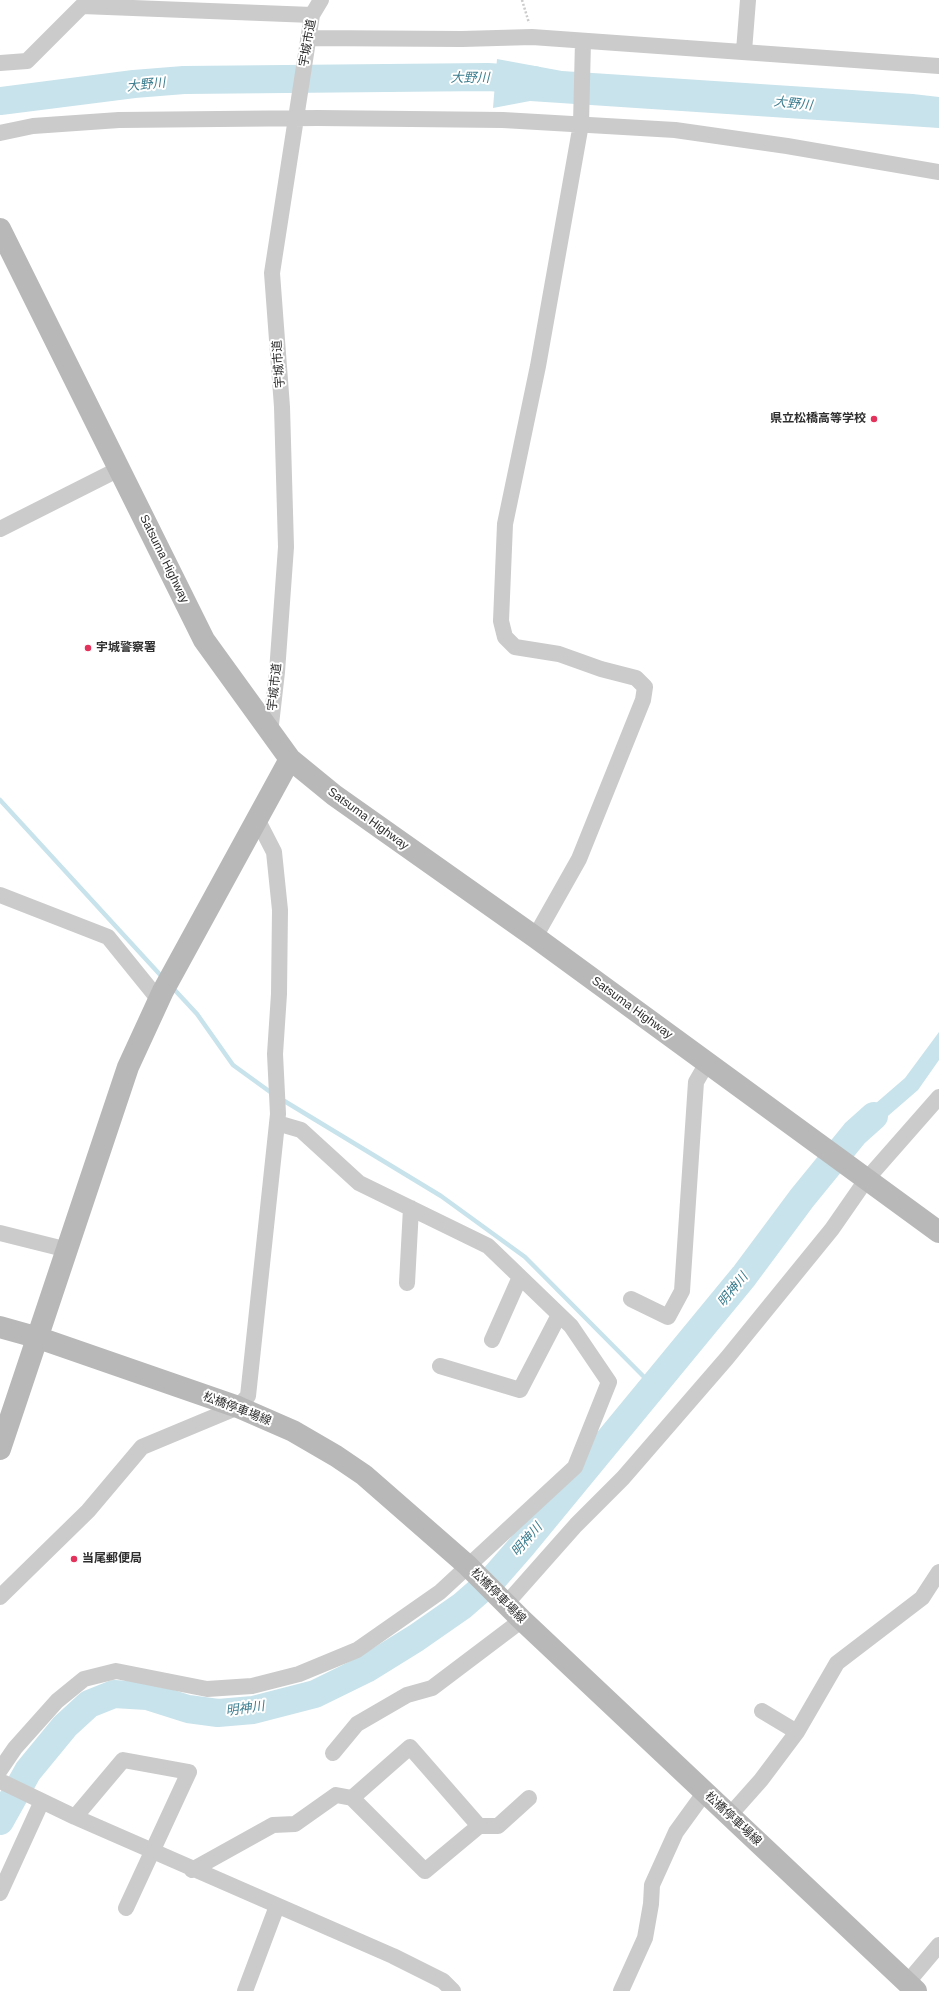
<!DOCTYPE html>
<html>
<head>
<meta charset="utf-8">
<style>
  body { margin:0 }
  canvas { display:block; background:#fff }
</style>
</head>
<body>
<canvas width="939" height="1991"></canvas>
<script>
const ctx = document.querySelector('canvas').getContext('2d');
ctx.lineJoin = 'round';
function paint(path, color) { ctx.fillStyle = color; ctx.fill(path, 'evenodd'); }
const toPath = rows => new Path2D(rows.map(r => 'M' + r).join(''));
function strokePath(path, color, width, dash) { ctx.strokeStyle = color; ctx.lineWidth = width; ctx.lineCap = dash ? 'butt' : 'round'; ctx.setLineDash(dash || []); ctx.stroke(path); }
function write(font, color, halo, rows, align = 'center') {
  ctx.font = font + ' Helvetica,"Noto Sans JP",sans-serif'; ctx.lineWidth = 4; ctx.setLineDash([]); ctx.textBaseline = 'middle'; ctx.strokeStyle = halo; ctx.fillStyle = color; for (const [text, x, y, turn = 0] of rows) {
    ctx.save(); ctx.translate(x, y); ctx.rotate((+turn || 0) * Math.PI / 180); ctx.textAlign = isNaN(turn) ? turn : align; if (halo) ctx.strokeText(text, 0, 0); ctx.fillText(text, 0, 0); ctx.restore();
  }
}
paint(toPath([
  [497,59,562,71,913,94,939,97,939,128,530,101,493,108],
  [939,1032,939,1060,918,1090,852,1147,839,1135,905,1078]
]), '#c8e3eb');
strokePath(toPath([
  [0,800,164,979],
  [172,987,197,1014,233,1065,273,1094],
  [281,1099,441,1196,525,1257,654,1387]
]), '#c8e3eb', 4.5);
strokePath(toPath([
  [0,101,134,84,184,80,488,77,534,80],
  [0,1821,28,1771,65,1726,89,1704,114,1694,147,1696,188,1709,218,1713,253,1710,315,1694,366,1669,416,1638,462,1606,493,1579,521,1547,744,1276,802,1198,855,1133,874,1116]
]), '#c8e3eb', 28);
strokePath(toPath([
  [522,0,529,23]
]), '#cbcbcb', 2.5, [2, 2]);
strokePath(toPath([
  [308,38,462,39,532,37,939,66],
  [744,51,748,0],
  [0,63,27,61,82,6,312,15],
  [0,133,33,126,119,120,318,118,503,120,675,130,787,146,939,172],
  [0,529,119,469],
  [270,733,277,672,286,547,282,407,272,273,312,15,321,0],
  [0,895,108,937,159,1000],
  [535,937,579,859,643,700,645,687,636,678,601,669,559,654,515,647,505,637,501,621,505,524,538,366,581,124,583,41],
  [0,1233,68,1250],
  [407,1283,411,1208],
  [631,1299,668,1317,682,1291,696,1082,707,1063],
  [492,1340,520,1277],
  [440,1366,520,1390,559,1315],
  [0,1597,88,1511,142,1447,238,1407,248,1396,278,1114,275,1054,279,994,280,910,274,852,257,819],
  [506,1604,576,1525,623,1478,727,1358,832,1229,866,1180,939,1097],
  [762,1711,797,1732],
  [333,1753,357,1724,407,1695,432,1688,522,1620],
  [0,1770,15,1748,57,1701,84,1679,116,1671,207,1689,252,1686,299,1674,357,1650,440,1592,575,1467,609,1382,571,1326,488,1246,359,1183,301,1130,277,1123],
  [0,1781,75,1817,393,1956,443,1981,453,1991],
  [729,1816,761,1780,797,1732,837,1663,922,1598,939,1572],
  [75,1817,123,1760,189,1772,126,1908],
  [479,1826,498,1826,529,1798],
  [192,1870,273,1825,295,1824,336,1795,352,1798,425,1871,479,1826,410,1747,352,1798],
  [0,1893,42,1801],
  [907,1983,939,1945],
  [245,1991,277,1906],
  [621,1991,645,1938,651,1904,652,1885,676,1832,705,1792]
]), '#cbcbcb', 16);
strokePath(toPath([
  [0,229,204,640,290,759,334,795,535,937,939,1232],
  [0,1327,39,1338,238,1407,293,1431,336,1456,364,1475,467,1565,522,1620,916,1991],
  [0,1449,128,1067,163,991,290,759]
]), '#b8b8b8', 22);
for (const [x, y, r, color] of [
  [874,419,4,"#e3335c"],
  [88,648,4,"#e3335c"],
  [74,1559,4,"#e3335c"]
]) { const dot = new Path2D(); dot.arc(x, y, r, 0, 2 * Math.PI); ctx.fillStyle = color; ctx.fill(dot); strokePath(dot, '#fff', 1.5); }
write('12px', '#2e2e2e', '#fff', [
  ["宇城市道",308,43,-80],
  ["宇城市道",279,364,-94],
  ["Satsuma Highway",164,559,64],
  ["宇城市道",275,687,-84],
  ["Satsuma Highway",368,819,36],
  ["Satsuma Highway",632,1008,36],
  ["松橋停車場線",237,1409,21],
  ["松橋停車場線",498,1596,45],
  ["松橋停車場線",733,1819,43]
]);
write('bold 12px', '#2e2e2e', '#fff', [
  ["県立松橋高等学校",866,419,"right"],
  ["宇城警察署",96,648],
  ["当尾郵便局",82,1559]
], 'left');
write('italic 13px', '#3d7d8f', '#fff', [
  ["大野川",470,78],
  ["大野川",146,85,-6],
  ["大野川",793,104,6],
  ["明神川",733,1290,-51],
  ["明神川",527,1540,-49],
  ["明神川",245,1709,-8]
]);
</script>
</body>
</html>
